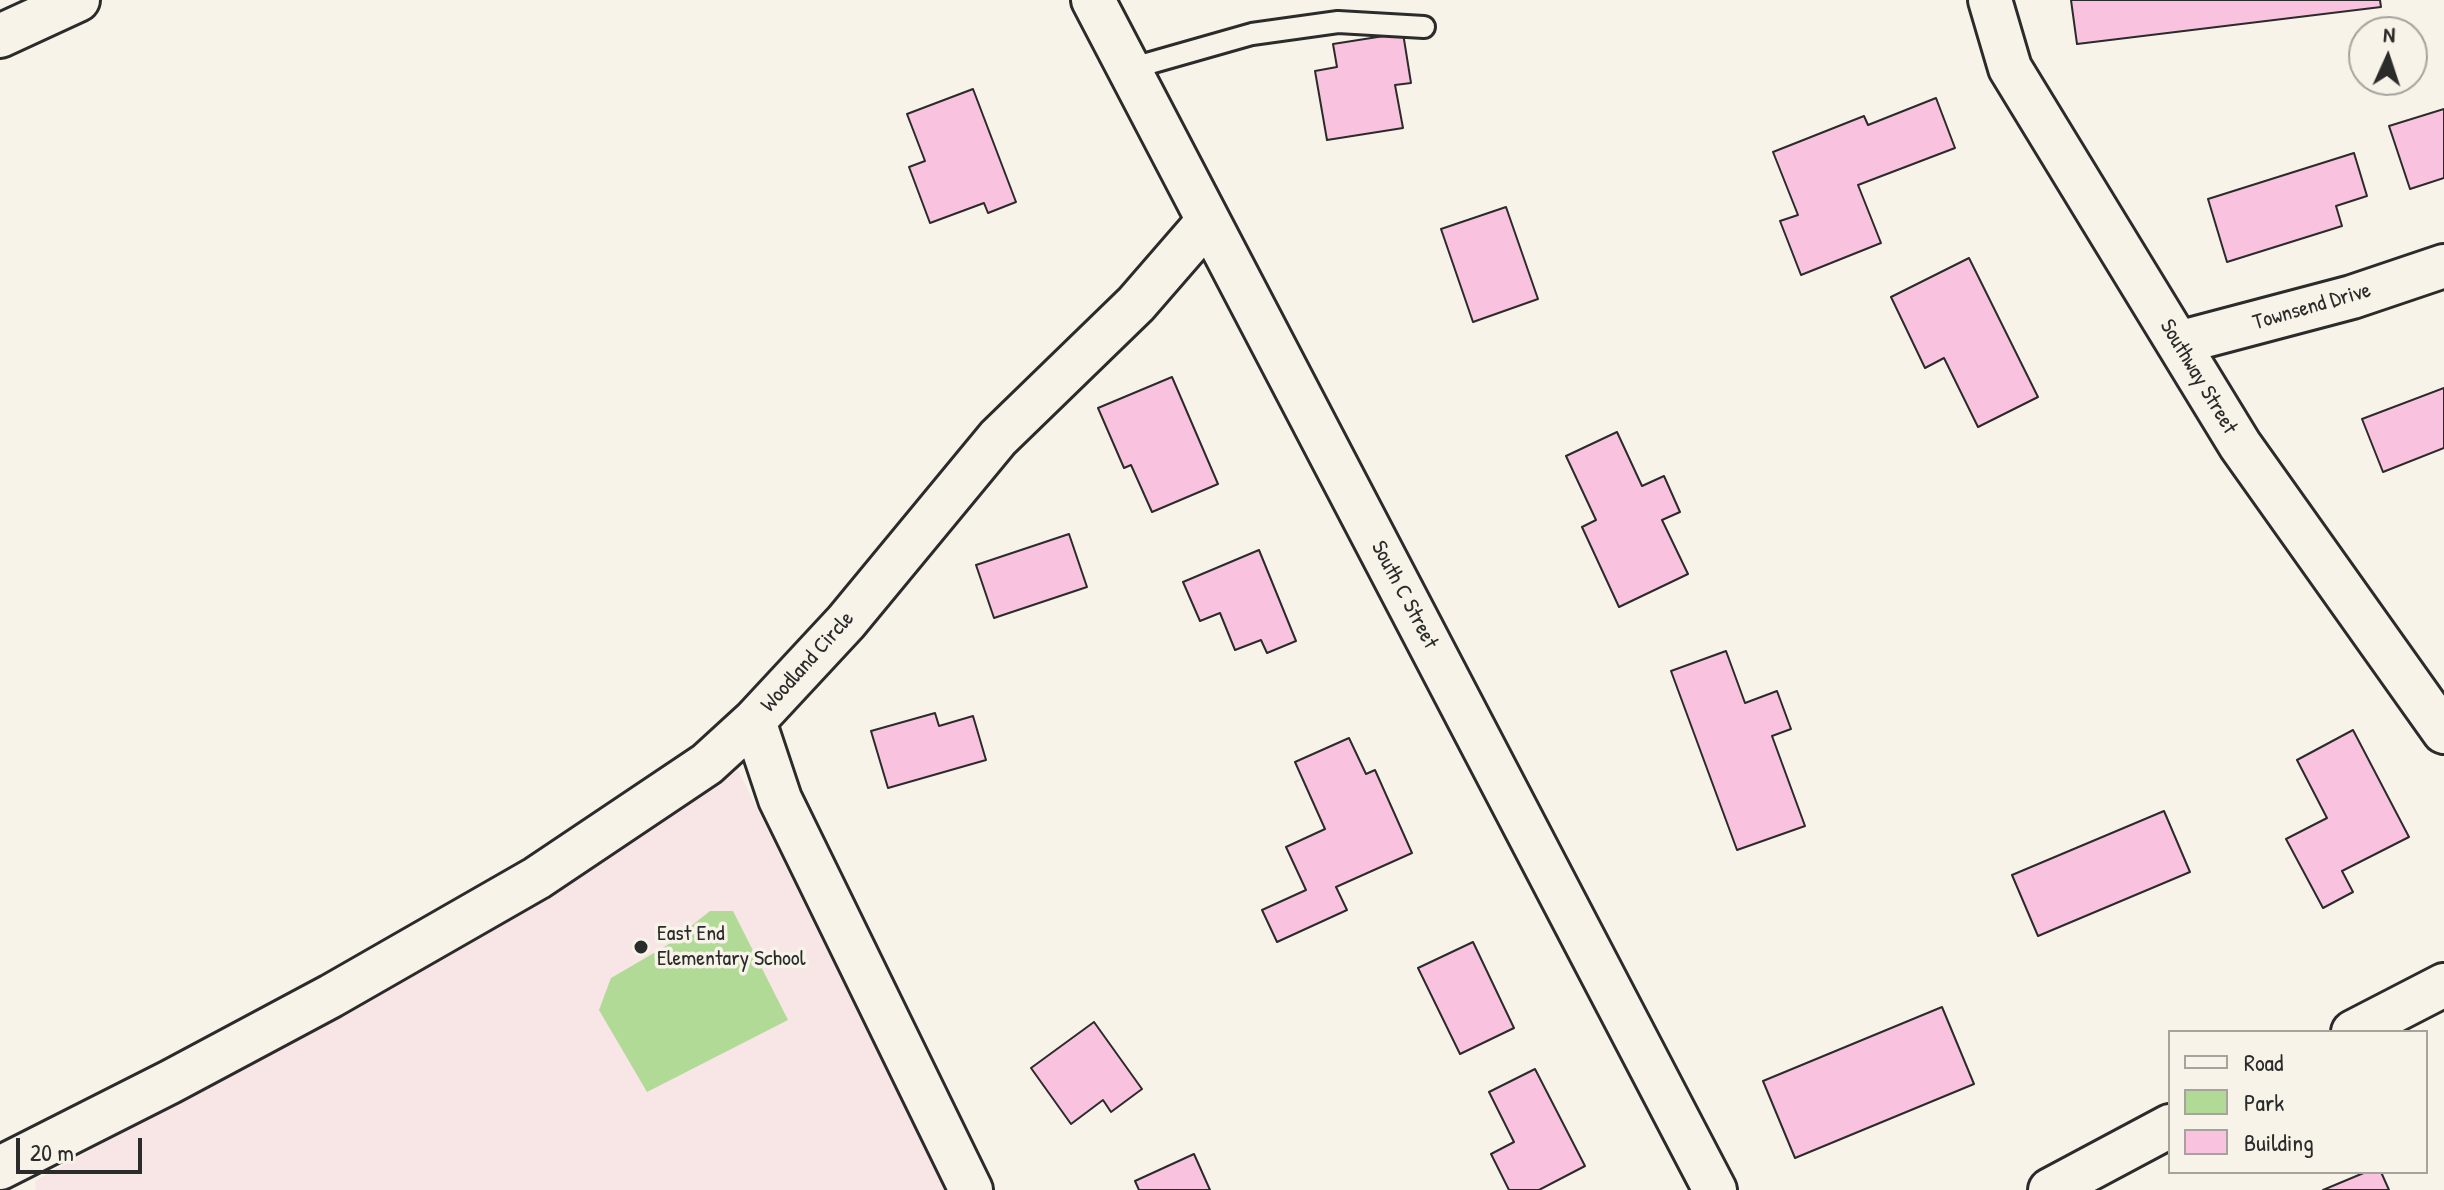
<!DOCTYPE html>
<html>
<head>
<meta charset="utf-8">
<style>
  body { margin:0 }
  #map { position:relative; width:2444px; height:1190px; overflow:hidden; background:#f7f3e8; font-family:"Patrick Hand",sans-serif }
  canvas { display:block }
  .legend { position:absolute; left:2168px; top:1030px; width:260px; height:144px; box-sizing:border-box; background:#f7f3e8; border:2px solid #a5a39c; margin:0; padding:10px 14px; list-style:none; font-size:24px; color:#2b2b2b }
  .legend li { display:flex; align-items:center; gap:16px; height:40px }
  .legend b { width:40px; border:2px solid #a5a39c }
  .north { position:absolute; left:2348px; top:16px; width:80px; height:80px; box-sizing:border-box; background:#f7f3e8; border:2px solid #a5a39c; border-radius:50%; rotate:3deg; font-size:22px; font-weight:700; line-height:32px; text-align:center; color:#2b2b2b }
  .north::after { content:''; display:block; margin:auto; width:28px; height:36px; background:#2b2b2b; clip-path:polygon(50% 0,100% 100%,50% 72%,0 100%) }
  .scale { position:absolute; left:16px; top:1138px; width:126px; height:36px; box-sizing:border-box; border:4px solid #2b2b2b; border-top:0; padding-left:10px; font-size:24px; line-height:28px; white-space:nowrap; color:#2b2b2b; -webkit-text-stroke:6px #f7f3e8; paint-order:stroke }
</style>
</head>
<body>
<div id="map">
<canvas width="2444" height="1190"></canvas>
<ul class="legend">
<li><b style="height:10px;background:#f7f3e8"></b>Road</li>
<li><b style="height:22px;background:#b1da97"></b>Park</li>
<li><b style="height:22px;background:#f9c3df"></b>Building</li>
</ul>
<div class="north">N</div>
<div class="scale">20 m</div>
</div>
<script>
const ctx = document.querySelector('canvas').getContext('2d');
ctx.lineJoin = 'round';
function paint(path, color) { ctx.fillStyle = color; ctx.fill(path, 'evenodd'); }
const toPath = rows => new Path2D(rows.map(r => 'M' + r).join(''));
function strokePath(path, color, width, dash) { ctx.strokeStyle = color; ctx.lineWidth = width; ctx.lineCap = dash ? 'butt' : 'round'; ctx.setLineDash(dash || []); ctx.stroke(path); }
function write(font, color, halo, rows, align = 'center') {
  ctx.font = font + ' "Patrick Hand",sans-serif'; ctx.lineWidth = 7; ctx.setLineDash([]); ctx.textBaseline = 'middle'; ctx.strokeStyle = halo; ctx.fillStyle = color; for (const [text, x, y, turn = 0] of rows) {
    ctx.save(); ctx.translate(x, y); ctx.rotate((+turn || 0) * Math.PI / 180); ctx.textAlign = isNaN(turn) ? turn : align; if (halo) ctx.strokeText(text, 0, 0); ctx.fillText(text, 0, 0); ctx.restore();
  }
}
paint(toPath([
  [738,770,945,1190,36,1190,35,1181,238,1068,360,1006,555,888]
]), '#f8e5e5');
paint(toPath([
  [710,911,733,911,788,1020,647,1092,599,1010,611,978,666,946]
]), '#b1da97');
const building = toPath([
  [2071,0,2380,0,2381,7,2077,44,2071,0],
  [1403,33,1411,83,1395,85,1403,128,1327,140,1315,71,1337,67,1333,44,1403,33],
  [973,89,1016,202,988,213,984,203,930,223,909,167,925,161,907,114,973,89],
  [1936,98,1955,148,1858,185,1881,243,1801,275,1780,221,1798,215,1773,152,1864,116,1868,125,1936,98],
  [2444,109,2444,178,2410,189,2389,126,2444,109],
  [2354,153,2367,196,2336,206,2342,226,2227,262,2208,199,2354,153],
  [1506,207,1538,299,1473,322,1441,229,1506,207],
  [1969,258,2038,397,1978,427,1944,358,1925,368,1891,297,1969,258],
  [1172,377,1218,484,1152,512,1131,465,1124,468,1098,408,1172,377],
  [2444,388,2444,448,2383,472,2362,419,2444,388],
  [1617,432,1642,486,1664,476,1680,512,1662,520,1688,574,1619,607,1582,527,1596,520,1566,456,1617,432],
  [1069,534,1087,587,994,618,976,565,1069,534],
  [1259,550,1296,641,1267,653,1261,640,1235,650,1220,613,1200,621,1183,582,1259,550],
  [1726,651,1745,703,1777,691,1791,729,1772,736,1805,826,1737,850,1671,671,1726,651],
  [935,713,939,726,973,716,986,760,888,788,871,731,935,713],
  [2353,730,2409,837,2342,871,2353,892,2323,908,2286,839,2327,818,2297,760,2353,730],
  [1349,738,1366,774,1375,770,1412,853,1336,887,1347,910,1277,942,1262,910,1306,890,1286,847,1325,829,1295,762,1349,738],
  [2164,811,2190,872,2038,936,2012,875,2164,811],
  [1473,942,1514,1028,1460,1054,1418,968,1473,942],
  [1942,1007,1974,1084,1795,1158,1763,1081,1942,1007],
  [1094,1022,1142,1089,1111,1112,1103,1100,1071,1124,1031,1068,1094,1022],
  [1535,1069,1585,1166,1539,1190,1509,1190,1491,1154,1514,1142,1489,1092,1535,1069],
  [1194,1154,1210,1190,1139,1190,1135,1181,1194,1154],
  [2366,1172,2381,1172,2389,1190,2323,1190,2366,1172]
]);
paint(building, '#f9c3df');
strokePath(building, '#2b2b2b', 2);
const service = toPath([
  [1129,69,1252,34,1338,22,1424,27]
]);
const minor = toPath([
  [1093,0,1715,1190],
  [1990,0,2010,68,2240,445,2444,732],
  [0,36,78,0],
  [2178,343,2352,297,2444,266],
  [2353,1032,2444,985],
  [0,1168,170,1082,331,996,537,878,707,764,754,721],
  [971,1190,780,799,754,721,846,622,998,438,1136,304,1208,221],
  [2050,1190,2170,1126]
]);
strokePath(service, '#2b2b2b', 26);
strokePath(minor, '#2b2b2b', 48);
strokePath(service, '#f7f3e8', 20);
strokePath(minor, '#f7f3e8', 42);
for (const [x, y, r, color] of [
  [641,947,8,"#2b2b2b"]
]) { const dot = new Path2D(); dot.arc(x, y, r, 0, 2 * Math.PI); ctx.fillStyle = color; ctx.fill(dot); strokePath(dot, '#f7f3e8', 3); }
write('22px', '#2b2b2b', '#f7f3e8', [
  ["Townsend Drive",2312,307,-16],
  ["Southway Street",2198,377,59],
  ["South C Street",1404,595,62],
  ["Woodland Circle",808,662,-48]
]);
write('22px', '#2b2b2b', '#f7f3e8', [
  ["East End",657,934],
  ["Elementary School",657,959]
], 'left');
</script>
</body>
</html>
